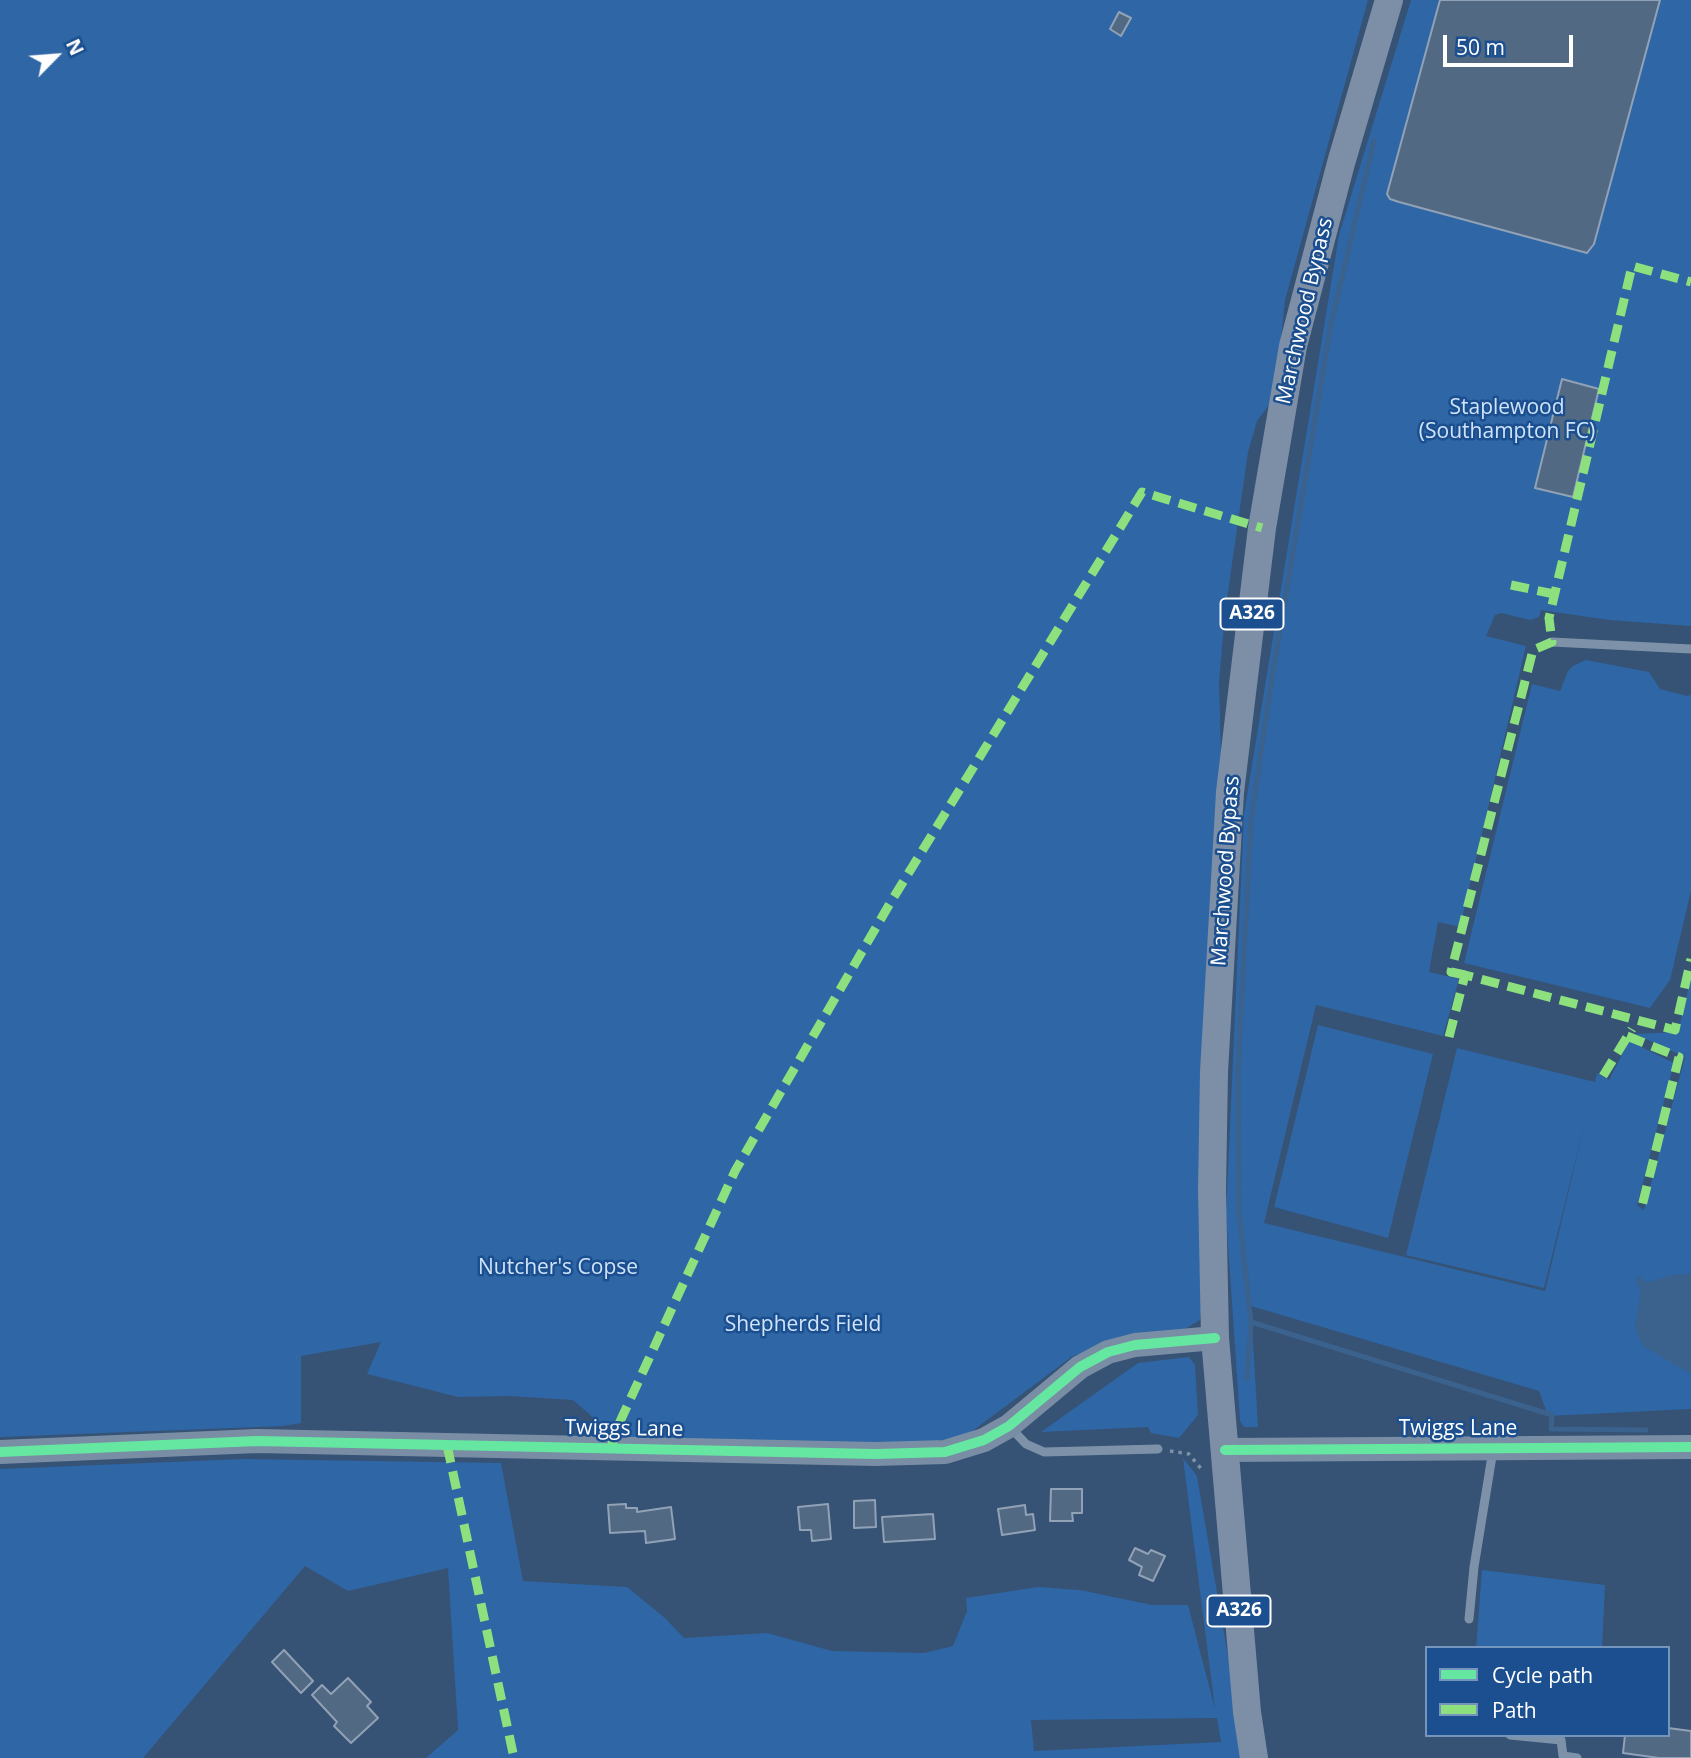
<!DOCTYPE html>
<html>
<head>
<meta charset="utf-8">
<style>
  body { margin:0 }
  #map { position:relative; width:1691px; height:1758px; overflow:hidden; background:#365274; font-family:"Open Sans",sans-serif }
  canvas { display:block }
  .legend { position:absolute; left:1425px; top:1646px; width:245px; height:91px; box-sizing:border-box; background:#1b4f8f; border:2px solid #7695bc; margin:0; padding:9px 12px; list-style:none; font-size:21px; color:#fff }
  .legend li { display:flex; align-items:center; gap:14px; height:35px }
  .legend b { width:35px; border:2px solid #7695bc }
  .north { position:absolute; left:21px; top:21px; width:70px; height:70px; -webkit-text-stroke:5px #1b4f8f; paint-order:stroke; rotate:65deg; font-size:19px; font-weight:700; line-height:28px; text-align:center; color:#fff }
  .north::after { content:''; display:block; margin:auto; width:24px; height:32px; background:#fff; clip-path:polygon(50% 0,100% 100%,50% 72%,0 100%) }
  .scale { position:absolute; left:1443px; top:35px; width:130px; height:32px; box-sizing:border-box; border:4px solid #fff; border-top:0; padding-left:9px; font-size:21px; line-height:24px; white-space:nowrap; color:#fff; -webkit-text-stroke:5px #1b4f8f; paint-order:stroke }
</style>
</head>
<body>
<div id="map">
<canvas width="1691" height="1758"></canvas>
<ul class="legend">
<li><b style="height:9px;background:#66e7a1"></b>Cycle path</li>
<li><b style="height:9px;background:#8de07e"></b>Path</li>
</ul>
<div class="north">N</div>
<div class="scale">50 m</div>
</div>
<script>
const ctx = document.querySelector('canvas').getContext('2d');
ctx.lineJoin = 'round';
function paint(path, color) { ctx.fillStyle = color; ctx.fill(path, 'evenodd'); }
const toPath = rows => new Path2D(rows.map(r => 'M' + r).join(''));
function strokePath(path, color, width, dash) { ctx.strokeStyle = color; ctx.lineWidth = width; ctx.lineCap = dash ? 'butt' : 'round'; ctx.setLineDash(dash || []); ctx.stroke(path); }
function write(font, color, halo, rows, align = 'center') {
  ctx.font = font + ' "Open Sans",sans-serif'; ctx.lineWidth = 5; ctx.setLineDash([]); ctx.textBaseline = 'middle'; ctx.strokeStyle = halo; ctx.fillStyle = color; for (const [text, x, y, turn = 0] of rows) {
    ctx.save(); ctx.translate(x, y); ctx.rotate((+turn || 0) * Math.PI / 180); ctx.textAlign = isNaN(turn) ? turn : align; if (halo) ctx.strokeText(text, 0, 0); ctx.fillText(text, 0, 0); ctx.restore();
  }
}
paint(toPath([
  [0,0,1368,0,1285,300,1275,397,1257,421,1248,452,1225,613,1219,682,1221,754,1202,1301,1200,1320,1185,1329,1138,1334,1073,1356,967,1435,908,1447,620,1441,573,1400,509,1396,458,1397,367,1374,381,1342,301,1356,301,1423,283,1426,0,1437],
  [1411,0,1691,0,1691,626,1609,620,1541,610,1539,617,1530,620,1501,613,1495,615,1486,636,1526,646,1460,927,1438,922,1429,972,1459,979,1443,1036,1316,1005,1264,1223,1545,1291,1586,1118,1544,1288,1406,1255,1457,1048,1595,1082,1597,1073,1609,1080,1629,1041,1674,1063,1637,1205,1644,1210,1685,1057,1635,1034,1678,1032,1691,978,1691,1409,1548,1416,1539,1391,1251,1306,1258,1427,1244,1427,1240,1421,1226,1215,1244,814,1339,235],
  [1586,660,1649,672,1660,689,1687,696,1691,695,1691,891,1670,980,1650,1008,1464,963,1532,684,1560,691,1568,671,1573,666],
  [1318,1025,1433,1054,1388,1238,1274,1207],
  [1189,1357,1195,1365,1198,1415,1179,1438,1151,1433,1148,1427,1041,1432,1138,1363],
  [1183,1458,1197,1476,1231,1674,1244,1758,426,1758,458,1730,448,1568,348,1591,305,1566,143,1758,0,1758,0,1469,244,1459,501,1463,523,1581,627,1587,665,1618,684,1638,767,1633,832,1651,924,1653,953,1646,967,1611,966,1598,1038,1587,1080,1590,1152,1605,1188,1605,1215,1709],
  [1217,1718,1221,1742,1034,1751,1031,1720],
  [1482,1570,1605,1585,1602,1648,1476,1648]
]), '#2f66a5');
paint(toPath([
  [1691,1274,1691,1374,1643,1346,1635,1326,1641,1290,1636,1280,1639,1275,1644,1281,1650,1282,1671,1275]
]), '#3b618d');
strokePath(toPath([
  [1251,1322,1552,1415,1551,1429,1646,1430],
  [1247,1379,1251,1322,1239,1212,1238,1071,1251,822,1269,697,1331,324,1374,141]
]), '#3b618d', 5);
const building = toPath([
  [1440,0,1660,0,1594,244,1587,253,1399,202,1390,199,1387,194,1440,0],
  [1119,12,1131,18,1121,36,1110,29,1119,12],
  [1562,379,1599,389,1573,497,1535,488,1562,379],
  [1051,1489,1082,1489,1082,1513,1072,1513,1073,1521,1050,1521,1051,1489],
  [875,1500,876,1527,854,1528,854,1501,875,1500],
  [626,1504,626,1508,637,1508,637,1512,671,1507,675,1539,646,1543,645,1531,610,1533,608,1505,626,1504],
  [828,1504,831,1539,812,1541,811,1530,800,1530,798,1507,828,1504],
  [1025,1505,1026,1515,1033,1514,1035,1530,1002,1535,998,1509,1025,1505],
  [933,1514,935,1539,884,1542,882,1517,933,1514],
  [1135,1548,1148,1554,1151,1550,1165,1556,1153,1581,1139,1575,1142,1567,1129,1560,1135,1548],
  [284,1650,313,1681,301,1693,272,1662,284,1650],
  [348,1678,371,1702,367,1706,378,1718,351,1743,334,1726,337,1722,312,1695,322,1685,331,1694,348,1678],
  [1668,1728,1691,1731,1691,1758,1659,1758,1623,1753,1625,1735,1668,1735,1668,1728]
]);
paint(building, '#526984');
strokePath(building, '#92a2b6', 2);
strokePath(toPath([
  [1170,1451,1189,1454,1203,1471]
]), '#7d92a8', 3.5, [3.5, 5]);
strokePath(toPath([
  [1552,642,1691,649],
  [1010,1427,1026,1444,1044,1452,1158,1449],
  [1469,1619,1474,1567,1493,1450],
  [1510,1735,1561,1740,1563,1756,1577,1758]
]), '#7d92a8', 9);
strokePath(toPath([
  [1225,1450,1691,1447],
  [0,1452,257,1441,876,1454,945,1452,984,1440,1009,1426,1080,1367,1108,1352,1135,1345,1215,1338]
]), '#798da4', 24);
strokePath(toPath([
  [1254,1758,1247,1712,1215,1338,1212,1190,1214,1072,1230,792,1262,528,1293,346,1341,163,1389,0]
]), '#7d8ea7', 28);
strokePath(toPath([
  [1511,585,1554,594],
  [1465,975,1451,972,1533,650,1552,642,1549,618,1632,266,1691,282],
  [1627,1036,1679,1057,1642,1206],
  [1449,1037,1465,975,1675,1030,1691,959],
  [1603,1076,1632,1029],
  [447,1445,514,1758],
  [613,1448,612,1439,735,1171,889,905,1142,492,1262,528]
]), '#8de07e', 9, [18, 9]);
strokePath(toPath([
  [1225,1450,1691,1447],
  [0,1452,257,1441,876,1454,945,1452,984,1440,1009,1426,1080,1367,1108,1352,1135,1345,1215,1338]
]), '#66e7a1', 10);
for (const [x, y, w] of [
  [1252,614,63],
  [1239,1611,63]
]) { const box = new Path2D(); box.roundRect(x - w / 2, y - 15.5, w, 31, 5); ctx.fillStyle = '#1b4f8f'; ctx.fill(box); strokePath(box, '#fff', 2); }
write('bold 19px', '#fff', null, [
  ["A326",1252,614],
  ["A326",1239,1611]
]);
write('21px', '#fff', '#1b4f8f', [
  ["Marchwood Bypass",1305,311,-77],
  ["Marchwood Bypass",1226,871,-86],
  ["Twiggs Lane",624,1429,1],
  ["Twiggs Lane",1458,1429]
]);
write('21px', '#cfe3fa', '#1b4f8f', [
  ["Staplewood",1507,408],
  ["(Southampton FC)",1507,432],
  ["Nutcher's Copse",558,1268],
  ["Shepherds Field",803,1325]
]);
</script>
</body>
</html>
